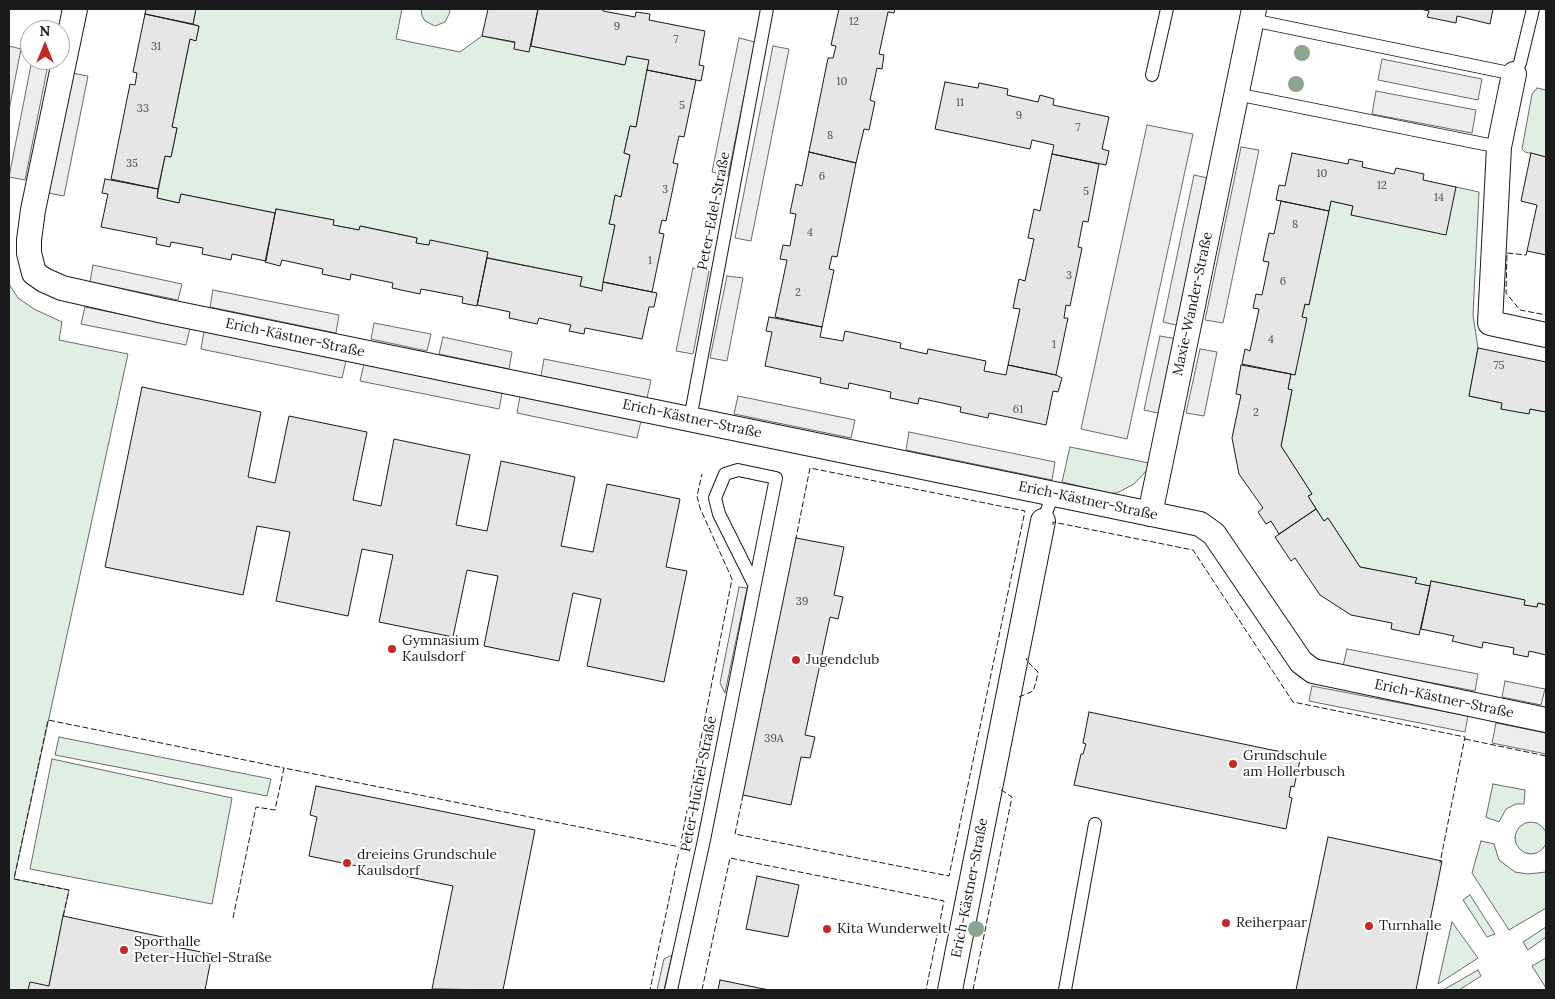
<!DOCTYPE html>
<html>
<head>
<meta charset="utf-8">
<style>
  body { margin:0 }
  #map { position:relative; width:1555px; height:999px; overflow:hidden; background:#fff; font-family:Lora,serif }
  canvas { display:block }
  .frame { position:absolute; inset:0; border:10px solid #1a1a1a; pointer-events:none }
  .north { position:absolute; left:20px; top:20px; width:50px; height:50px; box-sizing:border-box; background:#fff; border:1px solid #a3a3a3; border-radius:50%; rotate:0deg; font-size:14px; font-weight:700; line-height:20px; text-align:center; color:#1a1a1a }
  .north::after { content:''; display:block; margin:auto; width:18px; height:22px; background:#c62828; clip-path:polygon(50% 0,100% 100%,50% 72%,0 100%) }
</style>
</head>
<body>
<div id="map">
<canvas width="1555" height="999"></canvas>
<div class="frame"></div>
<div class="north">N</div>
</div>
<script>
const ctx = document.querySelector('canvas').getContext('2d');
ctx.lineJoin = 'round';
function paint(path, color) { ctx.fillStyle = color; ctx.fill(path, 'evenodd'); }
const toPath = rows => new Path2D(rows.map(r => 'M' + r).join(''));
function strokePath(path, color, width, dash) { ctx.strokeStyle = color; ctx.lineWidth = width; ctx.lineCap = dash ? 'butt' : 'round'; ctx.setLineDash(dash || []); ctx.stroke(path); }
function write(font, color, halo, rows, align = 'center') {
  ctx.font = font + ' Lora,serif'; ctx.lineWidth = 4; ctx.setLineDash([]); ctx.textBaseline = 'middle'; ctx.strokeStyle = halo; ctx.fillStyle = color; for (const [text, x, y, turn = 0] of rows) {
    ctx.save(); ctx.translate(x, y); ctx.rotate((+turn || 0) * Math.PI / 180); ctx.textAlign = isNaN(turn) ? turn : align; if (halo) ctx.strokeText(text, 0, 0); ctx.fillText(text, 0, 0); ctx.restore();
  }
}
const green = toPath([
  [196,9,402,9,396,39,460,52,482,36,624,65,627,56,649,60,636,127,630,126,624,153,630,155,621,197,615,196,611,216,609,223,615,225,602,291,580,286,582,277,416,243,417,238,361,226,359,230,333,225,334,220,277,209,275,213,181,194,179,203,157,198,165,156,171,157,177,128,172,127,190,39,196,40,199,26,193,24,196,9],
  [421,9,449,9,450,12,445,22,435,26,425,21,422,16,421,9],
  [1537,88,1546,90,1546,157,1525,152,1522,149,1532,94,1537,88],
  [1456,187,1479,192,1473,315,1478,348,1469,396,1502,403,1501,409,1530,409,1546,412,1546,605,1538,603,1537,607,1524,605,1525,600,1431,581,1430,586,1415,583,1416,578,1360,567,1328,518,1324,521,1308,496,1312,494,1281,446,1292,390,1288,389,1291,374,1295,375,1302,317,1305,304,1309,305,1331,201,1353,206,1351,215,1456,187],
  [9,284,18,298,34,309,62,322,59,340,128,354,14,879,69,890,48,990,9,990,9,284],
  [1070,447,1149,463,1148,469,1134,484,1117,493,1110,493,1062,482,1070,447],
  [59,737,271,779,267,796,55,755,59,737],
  [52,759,232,798,212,904,30,869,52,759],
  [1493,784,1525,790,1524,804,1516,804,1506,809,1499,822,1486,817,1493,784],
  '1515 838a16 16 0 1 1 32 0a16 16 0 1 1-32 0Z',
  [1481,841,1494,844,1499,860,1515,872,1528,874,1546,872,1546,908,1509,930,1472,873,1481,841],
  [1470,895,1495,934,1487,937,1463,900,1470,895],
  [1452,922,1478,958,1438,984,1452,922],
  [1546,927,1546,937,1528,950,1523,942,1546,927],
  [1546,958,1546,988,1532,966,1546,958],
  [1478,970,1481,976,1459,990,1443,990,1478,970]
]);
paint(green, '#e0efe3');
strokePath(green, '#6a6a6a', 1);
const parking = toPath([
  [739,38,755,42,728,176,712,172,739,38],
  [9,46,21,49,9,110,9,46],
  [773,46,789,49,751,241,735,238,773,46],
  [1382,59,1482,79,1478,100,1378,80,1382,59],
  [32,60,49,60,25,180,9,177,32,60],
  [72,73,88,76,64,196,48,193,72,73],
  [1376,91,1476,110,1472,133,1372,114,1376,91],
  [1147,125,1193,134,1127,439,1081,429,1147,125],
  [1241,147,1259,150,1223,323,1205,320,1241,147],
  [1194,175,1212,179,1180,326,1163,322,1194,175],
  [93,265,182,284,178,300,90,282,93,265],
  [693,268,709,271,693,354,676,351,693,268],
  [727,276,743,278,727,361,710,358,727,276],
  [213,290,339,315,336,333,210,307,213,290],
  [85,307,190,328,186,345,81,324,85,307],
  [374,323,431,334,427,351,371,339,374,323],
  [204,331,346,361,342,378,201,349,204,331],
  [1160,336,1177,339,1162,414,1144,410,1160,336],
  [443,337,512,352,509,369,439,354,443,337],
  [1200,349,1217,352,1204,416,1186,413,1200,349],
  [544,359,651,380,647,398,541,376,544,359],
  [364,364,502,393,499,409,360,381,364,364],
  [520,396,641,421,637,438,517,413,520,396],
  [738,396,855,420,851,438,734,414,738,396],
  [909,432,1055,462,1052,480,906,450,909,432],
  [739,587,747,588,725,693,720,683,739,587],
  [1347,649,1478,674,1475,691,1343,666,1347,649],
  [1505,681,1545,689,1541,705,1502,697,1505,681],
  [1312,686,1468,716,1465,732,1309,701,1312,686],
  [1496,723,1546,733,1546,754,1492,743,1496,723],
  [672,955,664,990,657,990,664,959,672,955]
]);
paint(parking, '#ededed');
strokePath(parking, '#6a6a6a', 1);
const building = toPath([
  [146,9,196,9,193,24,145,14,146,9],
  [488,9,538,9,529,52,514,49,515,42,482,36,488,9],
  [538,9,603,9,603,11,635,17,636,12,650,14,649,20,705,31,699,65,704,66,701,81,647,70,649,60,627,56,625,65,531,46,538,9],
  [839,9,895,9,894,13,888,12,879,54,884,55,882,69,877,68,870,100,875,102,869,130,864,129,856,163,809,152,828,58,833,58,836,46,831,45,839,9],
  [1420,9,1493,9,1490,24,1457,16,1456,23,1427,17,1429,11,1420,9],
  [145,14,199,26,196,41,190,39,172,127,177,128,171,157,165,156,158,189,111,179,130,84,135,85,137,73,133,72,145,14],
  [647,70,696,80,684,137,679,136,673,163,678,164,666,221,662,220,659,233,664,234,652,292,603,282,615,225,609,224,611,216,615,195,621,197,630,155,624,153,630,126,636,127,647,70],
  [945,82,978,88,979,83,1008,89,1007,95,1038,102,1040,95,1054,99,1053,105,1109,117,1102,149,1109,151,1106,165,1052,154,1054,145,1032,140,1030,149,935,129,945,82],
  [809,152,856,163,837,257,832,256,829,269,834,270,822,327,775,317,787,260,780,259,783,245,790,246,796,214,790,213,796,184,802,186,809,152],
  [1292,153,1348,164,1349,159,1363,162,1362,167,1394,174,1396,168,1424,174,1423,180,1456,187,1446,235,1351,215,1353,206,1331,201,1329,211,1276,200,1279,185,1285,186,1292,153],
  [1531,153,1546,157,1546,156,1546,255,1527,251,1537,205,1521,201,1531,153],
  [1052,154,1099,164,1088,222,1083,221,1078,247,1082,248,1070,306,1066,305,1064,318,1068,318,1056,375,1008,365,1020,309,1013,308,1019,279,1025,281,1034,239,1028,238,1034,209,1040,211,1052,154],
  [105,179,158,189,157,198,179,203,181,194,275,213,266,261,232,254,231,260,202,254,203,248,171,242,170,247,156,244,157,238,101,227,108,194,102,193,105,179],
  [1281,201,1329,211,1309,305,1305,304,1302,317,1307,318,1295,375,1242,364,1245,349,1250,351,1259,309,1253,308,1256,294,1262,295,1269,262,1263,261,1269,233,1274,234,1281,201],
  [276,209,334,220,333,225,359,230,360,226,417,238,416,243,429,245,430,240,488,252,477,306,462,303,463,297,421,289,420,294,392,288,393,283,351,274,350,280,322,274,323,269,282,260,280,266,265,262,276,209],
  [487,258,582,277,580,286,602,291,603,282,657,293,654,307,649,307,642,339,585,328,584,334,569,331,571,325,539,318,537,324,509,318,510,312,477,305,487,258],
  [769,317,822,327,820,337,843,341,845,331,901,343,900,348,927,354,928,349,986,361,984,371,1006,375,1008,365,1056,375,1062,378,1058,392,1053,391,1046,425,989,413,988,418,960,412,961,407,919,398,918,404,890,398,891,392,849,383,848,389,820,383,821,378,765,366,772,332,766,331,769,317],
  [1478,348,1546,362,1546,412,1530,409,1529,414,1501,409,1502,403,1469,396,1478,348],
  [1241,365,1291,374,1288,389,1292,390,1281,446,1312,494,1308,496,1316,509,1279,534,1271,521,1266,524,1258,512,1263,508,1239,474,1232,438,1241,395,1236,394,1241,365],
  [142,387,261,412,248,477,275,483,289,416,367,432,353,500,381,506,394,439,470,455,456,525,487,531,501,461,575,477,561,546,593,552,607,484,680,499,666,567,687,571,664,682,587,666,601,599,573,593,559,661,484,646,498,576,467,570,453,637,379,622,393,555,362,549,348,616,276,601,290,532,257,526,243,595,105,567,142,387],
  [1316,509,1324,521,1328,518,1360,567,1417,578,1415,583,1430,586,1419,635,1391,629,1392,623,1351,615,1320,595,1295,558,1291,561,1275,537,1316,509],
  [796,538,844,547,834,595,843,597,838,619,830,617,805,735,815,737,810,758,801,757,791,805,743,795,796,538],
  [1431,581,1525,600,1524,605,1537,607,1538,603,1546,605,1546,655,1529,651,1528,657,1513,654,1514,648,1483,642,1482,648,1452,641,1454,636,1421,629,1431,581],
  [1089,712,1301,756,1294,787,1291,786,1289,797,1292,798,1286,829,1074,785,1081,754,1083,754,1086,744,1083,743,1089,712],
  [316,786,535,830,503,990,432,989,453,886,309,856,317,817,310,815,316,786],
  [1328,837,1442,861,1416,990,1296,990,1328,837],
  [757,876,799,885,788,937,746,929,757,876],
  [63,916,172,939,170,946,212,954,205,990,28,990,30,982,49,986,63,916],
  [720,980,759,988,770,990,718,990,720,980]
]);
paint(building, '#e6e6e6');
strokePath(building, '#1a1a1a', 1);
const lane = toPath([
  [1252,20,1514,74,1520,63,1533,9],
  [1152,75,1167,9],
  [1236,94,1499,147],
  [690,419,767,9],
  [1043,521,1053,494],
  [671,990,704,840,776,478,738,470,725,474,715,498,719,514,754,584],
  [1065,990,1095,824]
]);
const street = toPath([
  [75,9,33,210,29,240,29,253,34,273,44,280,62,288,159,310,1200,524,1214,534,1301,662,1313,671,1546,720],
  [1514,74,1499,147,1490,323,1546,335],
  [1150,514,1254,9],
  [950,990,1043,521]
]);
strokePath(lane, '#1a1a1a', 14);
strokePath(street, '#1a1a1a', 26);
strokePath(lane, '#fff', 12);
strokePath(street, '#fff', 24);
strokePath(toPath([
  [1527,251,1526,255,1507,253,1506,293,1520,310,1546,315],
  [1053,525,1053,522,1193,550,1293,702,1465,737,1440,863],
  [1019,697,1033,691,1036,682,1038,672,1026,660,1027,658],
  [1465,739,1546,756],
  [743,795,735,834,949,876,1025,511,810,468,796,538],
  [680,847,732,579,700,508,697,496,702,474],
  [63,916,69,890,14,879,48,720,284,768],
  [233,918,256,807,275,810,284,768,680,847,650,990],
  [702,990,730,858,944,901,926,990],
  [973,990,1012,797,1000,789,1000,787]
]), '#1a1a1a', 1, [6, 2.5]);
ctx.fillStyle = '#8aa48f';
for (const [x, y] of [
  [1302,53],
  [1296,84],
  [976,929]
]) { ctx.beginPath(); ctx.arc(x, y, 8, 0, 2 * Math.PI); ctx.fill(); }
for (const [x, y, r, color] of [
  [392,649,5,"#c62828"],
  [796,660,5,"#c62828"],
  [1233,764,5,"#c62828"],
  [347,863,5,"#c62828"],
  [1226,923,5,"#c62828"],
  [1369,926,5,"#c62828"],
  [827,929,5,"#c62828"],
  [124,950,5,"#c62828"]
]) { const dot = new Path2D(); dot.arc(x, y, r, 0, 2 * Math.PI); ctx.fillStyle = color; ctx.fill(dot); strokePath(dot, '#fff', 2); }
write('11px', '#4d4d4d', null, [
  ["12",854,22],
  ["9",617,27],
  ["7",676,40],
  ["31",156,47],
  ["10",842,82],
  ["11",960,103],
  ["5",682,106],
  ["33",143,109],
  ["9",1019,116],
  ["7",1078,128],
  ["8",830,136],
  ["35",132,164],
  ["10",1322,174],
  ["6",822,177],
  ["12",1382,186],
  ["3",665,190],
  ["5",1086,192],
  ["14",1439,198],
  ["8",1295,225],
  ["4",810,233],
  ["1",650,261],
  ["3",1069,276],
  ["6",1283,282],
  ["2",798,293],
  ["4",1271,340],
  ["1",1054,345],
  ["75",1499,366],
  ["61",1018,410],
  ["2",1256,413],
  ["39",802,602],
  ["39A",774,739]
]);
write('14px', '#1a1a1a', '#fff', [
  ["Peter-Edel-Straße",714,211,-79],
  ["Maxie-Wander-Straße",1193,304,-78],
  ["Erich-Kästner-Straße",295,338,12],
  ["Erich-Kästner-Straße",692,419,12],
  ["Erich-Kästner-Straße",1088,501,12],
  ["Erich-Kästner-Straße",1444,699,12],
  ["Peter-Huchel-Straße",699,784,-79],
  ["Erich-Kästner-Straße",970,888,-79]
]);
write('14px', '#1a1a1a', '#fff', [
  ["Gymnasium",402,641],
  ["Kaulsdorf",402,657],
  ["Jugendclub",806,660],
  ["Grundschule",1243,756],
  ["am Hollerbusch",1243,772],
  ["dreieins Grundschule",357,855],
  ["Kaulsdorf",357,871],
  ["Reiherpaar",1236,923],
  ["Turnhalle",1379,926],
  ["Kita Wunderwelt",837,929],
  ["Sporthalle",134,942],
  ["Peter-Huchel-Straße",134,958]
], 'left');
</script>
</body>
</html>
